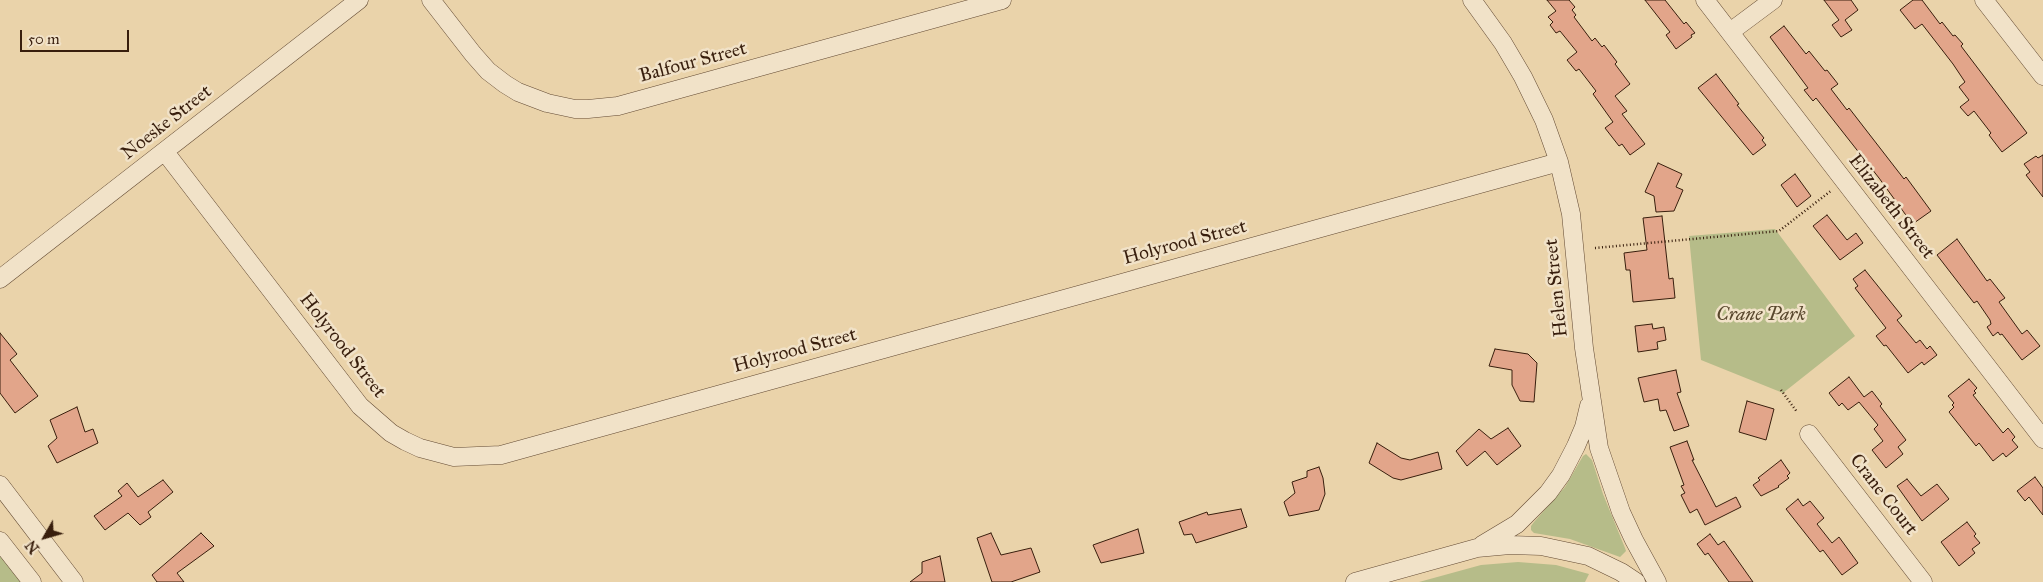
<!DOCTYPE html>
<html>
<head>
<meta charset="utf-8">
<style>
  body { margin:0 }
  #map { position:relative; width:2043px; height:582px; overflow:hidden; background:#ead3aa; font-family:"IM FELL Great Primer",serif }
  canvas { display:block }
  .north { position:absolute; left:20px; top:512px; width:50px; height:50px; -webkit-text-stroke:4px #f1e2c8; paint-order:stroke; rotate:232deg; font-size:14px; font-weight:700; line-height:20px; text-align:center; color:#381e0d }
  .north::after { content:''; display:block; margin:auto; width:18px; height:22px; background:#381e0d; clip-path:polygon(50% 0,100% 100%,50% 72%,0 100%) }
  .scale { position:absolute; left:20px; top:30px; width:109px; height:22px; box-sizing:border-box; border:2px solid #381e0d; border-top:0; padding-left:6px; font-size:15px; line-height:18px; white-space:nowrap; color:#381e0d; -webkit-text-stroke:4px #f1e2c8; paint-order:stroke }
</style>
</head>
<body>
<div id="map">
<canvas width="2043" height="582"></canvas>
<div class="north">N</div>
<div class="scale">50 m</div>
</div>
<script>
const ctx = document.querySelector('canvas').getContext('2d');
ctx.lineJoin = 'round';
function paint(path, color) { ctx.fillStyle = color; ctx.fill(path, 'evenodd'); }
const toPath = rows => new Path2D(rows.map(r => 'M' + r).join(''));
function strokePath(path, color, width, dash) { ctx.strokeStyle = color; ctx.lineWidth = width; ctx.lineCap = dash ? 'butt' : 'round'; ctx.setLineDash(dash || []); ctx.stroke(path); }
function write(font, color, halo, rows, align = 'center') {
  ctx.font = font + ' "IM FELL Great Primer",serif'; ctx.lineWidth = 5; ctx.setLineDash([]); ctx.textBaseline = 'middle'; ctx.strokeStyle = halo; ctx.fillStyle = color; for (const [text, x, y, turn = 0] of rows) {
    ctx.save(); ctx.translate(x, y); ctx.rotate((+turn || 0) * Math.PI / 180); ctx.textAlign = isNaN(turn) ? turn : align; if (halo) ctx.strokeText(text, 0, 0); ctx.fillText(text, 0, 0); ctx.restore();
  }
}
paint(toPath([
  [1775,229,1855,336,1783,393,1701,360,1689,236],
  [1586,454,1592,460,1603,494,1625,548,1626,551,1620,557,1570,539,1534,533,1531,530,1531,526,1534,522,1565,487,1583,456],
  [0,553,23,582,0,582],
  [1518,562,1556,565,1589,574,1585,582,1419,582,1481,565]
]), '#b6bc89');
const building = toPath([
  [1547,0,1569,0,1575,7,1572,10,1576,15,1574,17,1592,41,1595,38,1602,47,1604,45,1617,62,1615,64,1630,84,1615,96,1627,111,1622,114,1645,144,1630,155,1622,144,1619,146,1605,128,1613,122,1593,94,1596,91,1579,69,1576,71,1567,60,1577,52,1560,31,1556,33,1550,25,1553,22,1548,17,1556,11,1547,0],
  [1645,0,1665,0,1684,24,1686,22,1695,33,1691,35,1692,37,1676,49,1666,35,1670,32,1645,0],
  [1824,0,1851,0,1858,10,1845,20,1852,30,1841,37,1832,25,1839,20,1824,0],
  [1913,0,1922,0,1940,24,1942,22,1953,36,1955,35,1963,44,1961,46,2027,133,2002,152,1989,135,1991,133,1974,111,1968,116,1960,107,1969,100,1959,87,1965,82,1953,64,1922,24,1915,29,1900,10,1913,0],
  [1784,26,1806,54,1809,51,1825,71,1827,70,1838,84,1831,89,1847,110,1849,108,1904,179,1906,177,1931,211,1914,223,1910,217,1908,218,1879,178,1816,98,1813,101,1804,90,1808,88,1770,37,1784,26],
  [1716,74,1739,104,1737,105,1764,138,1762,140,1766,145,1753,155,1698,88,1716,74],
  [2043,155,2043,197,2026,175,2030,172,2024,164,2036,156,2038,158,2043,155],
  [1658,163,1682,174,1676,187,1683,190,1674,211,1656,212,1654,196,1645,192,1658,163],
  [1795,174,1811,196,1797,207,1781,185,1795,174],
  [1827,215,1847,240,1856,233,1863,243,1840,260,1813,226,1827,215],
  [1662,216,1669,279,1673,278,1675,298,1633,302,1630,270,1626,270,1624,253,1647,250,1643,218,1662,216],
  [1957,239,1987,281,1990,279,2005,298,1999,302,2022,334,2027,330,2040,346,2022,360,2002,334,2000,335,1998,332,1993,336,1987,327,1991,324,1990,320,1977,301,1974,303,1937,255,1957,239],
  [1865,270,1902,316,1897,320,1916,343,1920,340,1927,349,1930,346,1937,355,1924,365,1922,362,1908,373,1886,345,1884,346,1876,336,1886,328,1855,288,1858,286,1853,279,1865,270],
  [1652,324,1653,329,1664,327,1666,340,1657,342,1658,349,1638,352,1635,326,1652,324],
  [0,333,17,354,10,360,38,396,15,413,0,393,0,333],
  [1495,349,1528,354,1537,363,1534,402,1520,401,1512,385,1512,370,1489,366,1495,349],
  [1676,370,1681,392,1677,393,1689,426,1674,431,1666,410,1660,411,1658,399,1644,402,1638,378,1676,370],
  [1849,377,1864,397,1872,391,1882,404,1880,406,1906,440,1898,447,1903,454,1886,468,1872,450,1883,441,1874,429,1878,425,1859,402,1848,410,1842,403,1839,406,1829,393,1849,377],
  [1969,379,1977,388,1974,391,1976,393,1973,395,2003,433,2008,428,2015,437,2012,440,2018,447,2006,457,2003,453,1993,461,1979,443,1976,446,1949,412,1954,407,1952,405,1954,403,1948,396,1969,379],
  [1747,401,1774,409,1766,440,1739,432,1747,401],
  [77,407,85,432,93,429,98,443,57,463,48,446,57,438,50,420,77,407],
  [1508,428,1521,446,1497,465,1485,451,1467,466,1456,451,1479,429,1491,439,1508,428],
  [1687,441,1694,460,1692,460,1716,507,1736,497,1741,507,1705,525,1697,509,1690,513,1681,495,1685,493,1681,486,1684,485,1670,447,1687,441],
  [1377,443,1401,458,1410,460,1438,452,1442,469,1401,480,1393,478,1369,463,1377,443],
  [1781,460,1790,473,1787,476,1789,478,1778,486,1779,487,1761,496,1753,485,1760,480,1758,478,1781,460],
  [1319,467,1323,478,1325,494,1319,510,1289,516,1284,502,1295,493,1292,482,1307,477,1307,471,1319,467],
  [2035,477,2043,488,2043,515,2029,497,2025,501,2017,491,2035,477],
  [1907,479,1921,496,1937,484,1949,499,1922,521,1897,486,1907,479],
  [163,480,173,492,148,512,151,517,140,525,128,513,105,530,94,516,122,496,118,491,127,483,138,497,163,480],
  [1798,499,1803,506,1810,501,1824,518,1817,524,1832,543,1839,537,1858,563,1842,575,1823,550,1820,552,1786,509,1798,499],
  [1241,509,1247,527,1196,543,1192,534,1184,535,1179,522,1207,512,1208,515,1241,509],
  [1967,522,1976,534,1974,536,1980,543,1972,549,1975,553,1959,566,1941,542,1967,522],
  [1138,529,1144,553,1101,563,1093,545,1138,529],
  [201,533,214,546,177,573,184,582,157,582,152,575,201,533],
  [991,533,1001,555,1031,548,1040,572,1011,582,992,582,977,538,991,533],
  [1710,534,1718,545,1724,541,1753,582,1729,582,1708,553,1705,555,1697,544,1710,534],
  [940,556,945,582,910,582,922,573,922,562,940,556]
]);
paint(building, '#e2a58a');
strokePath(building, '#381e0d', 1);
const minor = toPath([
  [431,0,473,54,488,71,505,84,518,92,547,103,575,109,588,109,618,106,1002,0],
  [1472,0,1503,43,1523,77,1544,120,1559,162,1571,214,1584,348,1599,448,1621,512,1634,540,1657,582],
  [1705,0,2043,439],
  [1984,0,2043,76],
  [1730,32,1773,0],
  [165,152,360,406,391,433,405,441,420,448,454,457,501,455,1559,162],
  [0,279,359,0],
  [1809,434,1923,582],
  [0,485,74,582],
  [0,541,32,582],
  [1482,545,1517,524,1548,493,1561,475,1576,446,1584,427,1589,406],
  [1355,582,1477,548,1510,545,1541,546,1588,556,1621,572,1636,582]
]);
strokePath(minor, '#644b34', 19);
strokePath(toPath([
  [1595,248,1779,231,1832,190],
  [1781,390,1797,412]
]), '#381e0d', 2.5, [1, 2.5]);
strokePath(minor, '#f1e2c8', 18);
write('19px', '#381e0d', '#f1e2c8', [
  ["Balfour Street",693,63,-15],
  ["Noeske Street",167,123,-38],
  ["Elizabeth Street",1891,207,52],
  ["Holyrood Street",1185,243,-15],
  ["Helen Street",1557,288,-96],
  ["Holyrood Street",342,346,52],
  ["Holyrood Street",795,351,-15],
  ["Crane Court",1883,495,52]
]);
write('italic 19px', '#58462c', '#f1e2c8', [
  ["Crane Park",1761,315]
]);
</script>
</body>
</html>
